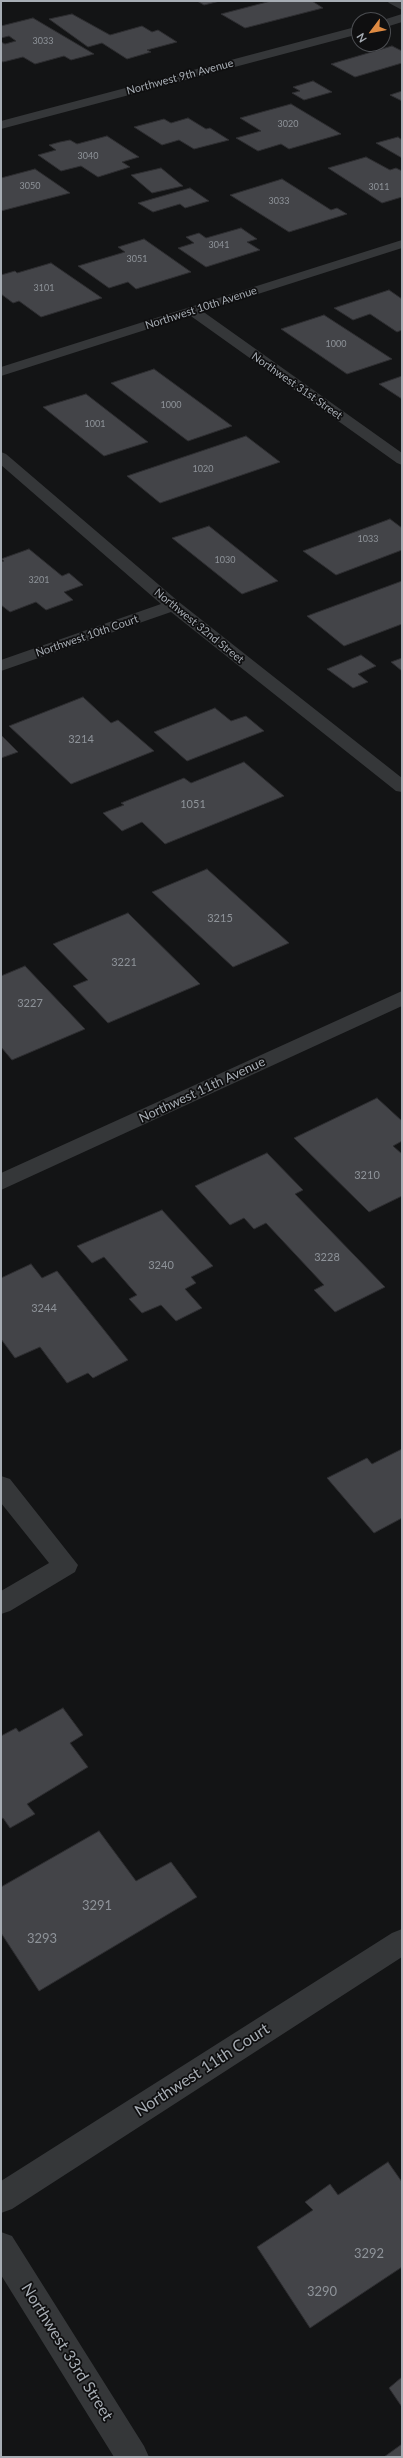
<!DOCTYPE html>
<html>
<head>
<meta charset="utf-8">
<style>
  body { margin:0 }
  #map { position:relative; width:403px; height:2458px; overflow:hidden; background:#131415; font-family:Lato,sans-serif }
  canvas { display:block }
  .frame { position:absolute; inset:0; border:2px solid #a7adb4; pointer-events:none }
  .north { position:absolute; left:351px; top:12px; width:40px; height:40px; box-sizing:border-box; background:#0f0f10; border:1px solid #4c4e52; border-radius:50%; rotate:238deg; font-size:11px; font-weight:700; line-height:16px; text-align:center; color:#a7adb4 }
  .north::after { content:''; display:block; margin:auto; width:14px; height:18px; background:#de8a42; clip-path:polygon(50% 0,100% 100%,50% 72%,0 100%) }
</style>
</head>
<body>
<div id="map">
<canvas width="403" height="2458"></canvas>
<div class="frame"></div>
<div class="north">N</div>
</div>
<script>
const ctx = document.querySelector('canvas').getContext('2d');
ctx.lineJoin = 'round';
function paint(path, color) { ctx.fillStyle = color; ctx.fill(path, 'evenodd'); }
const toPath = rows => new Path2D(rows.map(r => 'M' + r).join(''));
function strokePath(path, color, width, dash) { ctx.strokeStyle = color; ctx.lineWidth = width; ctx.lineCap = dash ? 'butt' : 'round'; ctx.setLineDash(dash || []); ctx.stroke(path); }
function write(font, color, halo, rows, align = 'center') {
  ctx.font = font + ' Lato,sans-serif'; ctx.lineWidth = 3.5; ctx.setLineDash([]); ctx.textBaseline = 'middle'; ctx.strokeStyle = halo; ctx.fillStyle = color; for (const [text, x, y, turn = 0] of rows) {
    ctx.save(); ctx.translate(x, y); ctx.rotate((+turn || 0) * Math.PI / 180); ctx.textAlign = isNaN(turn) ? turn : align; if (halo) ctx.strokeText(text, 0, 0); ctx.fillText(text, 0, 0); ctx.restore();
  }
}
const building = toPath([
  [197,1,220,1,204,5,197,1],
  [271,1,312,1,323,8,245,28,221,14,271,1],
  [72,14,110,35,142,26,152,32,158,30,177,42,147,50,151,52,127,59,102,43,88,47,49,19,72,14],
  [33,18,94,54,71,60,64,56,35,64,23,57,3,62,1,61,1,42,5,44,16,41,9,36,1,38,1,26,33,18],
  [392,46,402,51,402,63,355,77,331,64,392,46],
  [313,81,332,92,304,100,292,93,300,91,293,87,313,81],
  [402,91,402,101,390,95,402,91],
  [291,104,341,134,289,149,281,144,258,151,236,138,261,131,240,118,291,104],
  [188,118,206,129,210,128,229,140,194,149,179,140,162,145,134,127,164,119,171,123,188,118],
  [107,136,139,157,122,162,130,167,98,177,81,166,61,171,38,155,56,150,49,145,60,142,70,140,77,144,107,136],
  [398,137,402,140,402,158,376,143,398,137],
  [366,157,390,170,396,168,402,171,402,197,382,203,328,168,366,157],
  [161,168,183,186,152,193,131,175,161,168],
  [35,169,70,193,1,211,1,178,35,169],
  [282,179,331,210,337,208,347,214,289,232,230,195,282,179],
  [190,188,209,201,185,208,180,204,153,212,138,203,190,188],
  [241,228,257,239,247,242,260,250,206,267,178,248,194,243,186,237,199,233,206,238,241,228],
  [144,239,191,272,136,289,128,282,109,288,78,266,125,252,118,247,144,239],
  [51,263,102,298,41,317,19,301,13,303,1,294,1,275,15,271,17,273,51,263],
  [389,290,402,299,402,330,397,332,370,314,353,320,334,308,389,290],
  [324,315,392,359,347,374,281,329,324,315],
  [154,369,232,426,188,441,111,383,154,369],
  [402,376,402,399,379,384,402,376],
  [86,394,148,442,104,456,43,407,86,394],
  [246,436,280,462,160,503,127,476,246,436],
  [390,519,402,528,402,550,336,575,303,551,390,519],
  [209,526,278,581,242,594,172,538,209,526],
  [29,549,62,576,69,573,83,585,64,592,73,600,46,610,36,602,10,612,1,605,1,562,4,561,1,559,29,549],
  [402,581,402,624,344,646,307,616,402,581],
  [361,655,376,666,358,674,368,682,353,688,327,669,361,655],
  [402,658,402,671,391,662,402,658],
  [83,697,111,723,118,720,154,751,71,784,9,726,83,697],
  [215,708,231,721,246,716,264,731,187,761,154,732,215,708],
  [1,735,18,752,1,758,1,735],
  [244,762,284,796,165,844,142,822,122,831,103,813,124,805,121,803,184,778,191,783,244,762],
  [207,869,289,943,233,967,152,892,207,869],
  [128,913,200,984,108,1023,73,986,88,980,53,944,128,913],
  [25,966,85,1029,12,1060,1,1047,1,976,25,966],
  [377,1098,402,1121,402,1141,393,1146,402,1154,402,1196,369,1212,294,1138,377,1098],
  [267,1153,303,1190,295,1194,385,1287,335,1312,314,1290,324,1285,266,1223,254,1229,244,1218,230,1225,195,1186,267,1153],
  [162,1210,213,1266,191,1277,196,1283,185,1289,202,1308,176,1321,161,1305,142,1313,129,1299,137,1295,104,1257,92,1263,77,1246,162,1210],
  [31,1264,42,1278,57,1271,128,1360,93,1378,88,1373,67,1383,40,1347,15,1358,1,1339,1,1278,31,1264],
  [402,1449,402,1518,374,1533,327,1478,367,1458,372,1464,402,1449],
  [63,1708,83,1735,70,1743,88,1767,27,1804,35,1814,10,1828,3,1818,1,1819,1,1736,16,1728,19,1732,63,1708],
  [99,1831,136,1881,171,1862,197,1897,39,1991,1,1933,1,1887,99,1831],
  [388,2162,402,2182,402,2267,310,2328,257,2247,313,2210,305,2202,330,2184,338,2195,388,2162],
  [402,2377,402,2407,389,2388,402,2377],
  [402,2444,402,2457,384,2457,402,2444]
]);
paint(building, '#434448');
strokePath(building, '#2e2e31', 1);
paint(toPath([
  [387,1,402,1,402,10,389,3,387,1],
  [402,14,402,22,383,28,383,20,402,14],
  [359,26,359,34,1,129,1,121,359,26],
  [193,307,198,308,402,453,402,465,397,463,188,314,186,311,193,307],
  [1,452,6,454,179,602,402,778,402,792,396,791,171,612,1,671,1,660,161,604,1,465,1,452],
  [402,991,402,1006,1,1190,1,1173,402,991],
  [1,1476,10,1479,78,1565,75,1572,10,1611,1,1614,1,1591,49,1563,1,1503,1,1476],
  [402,1929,402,1957,12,2209,1,2213,1,2181,392,1933,402,1929],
  [1,2232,12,2236,144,2446,149,2457,114,2457,1,2275,1,2232]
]), '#353739');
paint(toPath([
  [402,240,402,248,1,376,1,367,402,240]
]), '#353739');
write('9px', '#8e9399', null, [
  ["3033",43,41],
  ["3020",288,124],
  ["3040",88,156],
  ["3050",30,186],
  ["3011",379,187],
  ["3033",279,201],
  ["3041",219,245],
  ["3051",137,259],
  ["3101",44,288],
  ["1000",336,344],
  ["1000",171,405],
  ["1001",95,424],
  ["1020",203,469],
  ["1033",368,539],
  ["1030",225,560],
  ["3201",39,580]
]);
write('11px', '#a7adb4', '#0f0f10', [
  ["Northwest 9th Avenue",180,77,-15],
  ["Northwest 10th Avenue",201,308,-18],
  ["Northwest 31st Street",297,386,35],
  ["Northwest 32nd Street",199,626,39],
  ["Northwest 10th Court",87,636,-19]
]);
write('11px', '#8e9399', null, [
  ["3214",81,739],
  ["1051",193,804],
  ["3215",220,918],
  ["3221",124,962],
  ["3227",30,1003],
  ["3210",367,1175],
  ["3228",327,1257],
  ["3240",161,1265],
  ["3244",44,1308]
]);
write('13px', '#a7adb4', '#0f0f10', [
  ["Northwest 11th Avenue",202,1090,-25]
]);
write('13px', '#8e9399', null, [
  ["3291",97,1906],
  ["3293",42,1939],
  ["3292",369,2254],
  ["3290",322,2292]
]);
write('16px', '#a7adb4', '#0f0f10', [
  ["Northwest 11th Court",202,2070,-33],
  ["Northwest 33rd Street",67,2352,58]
]);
</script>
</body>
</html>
